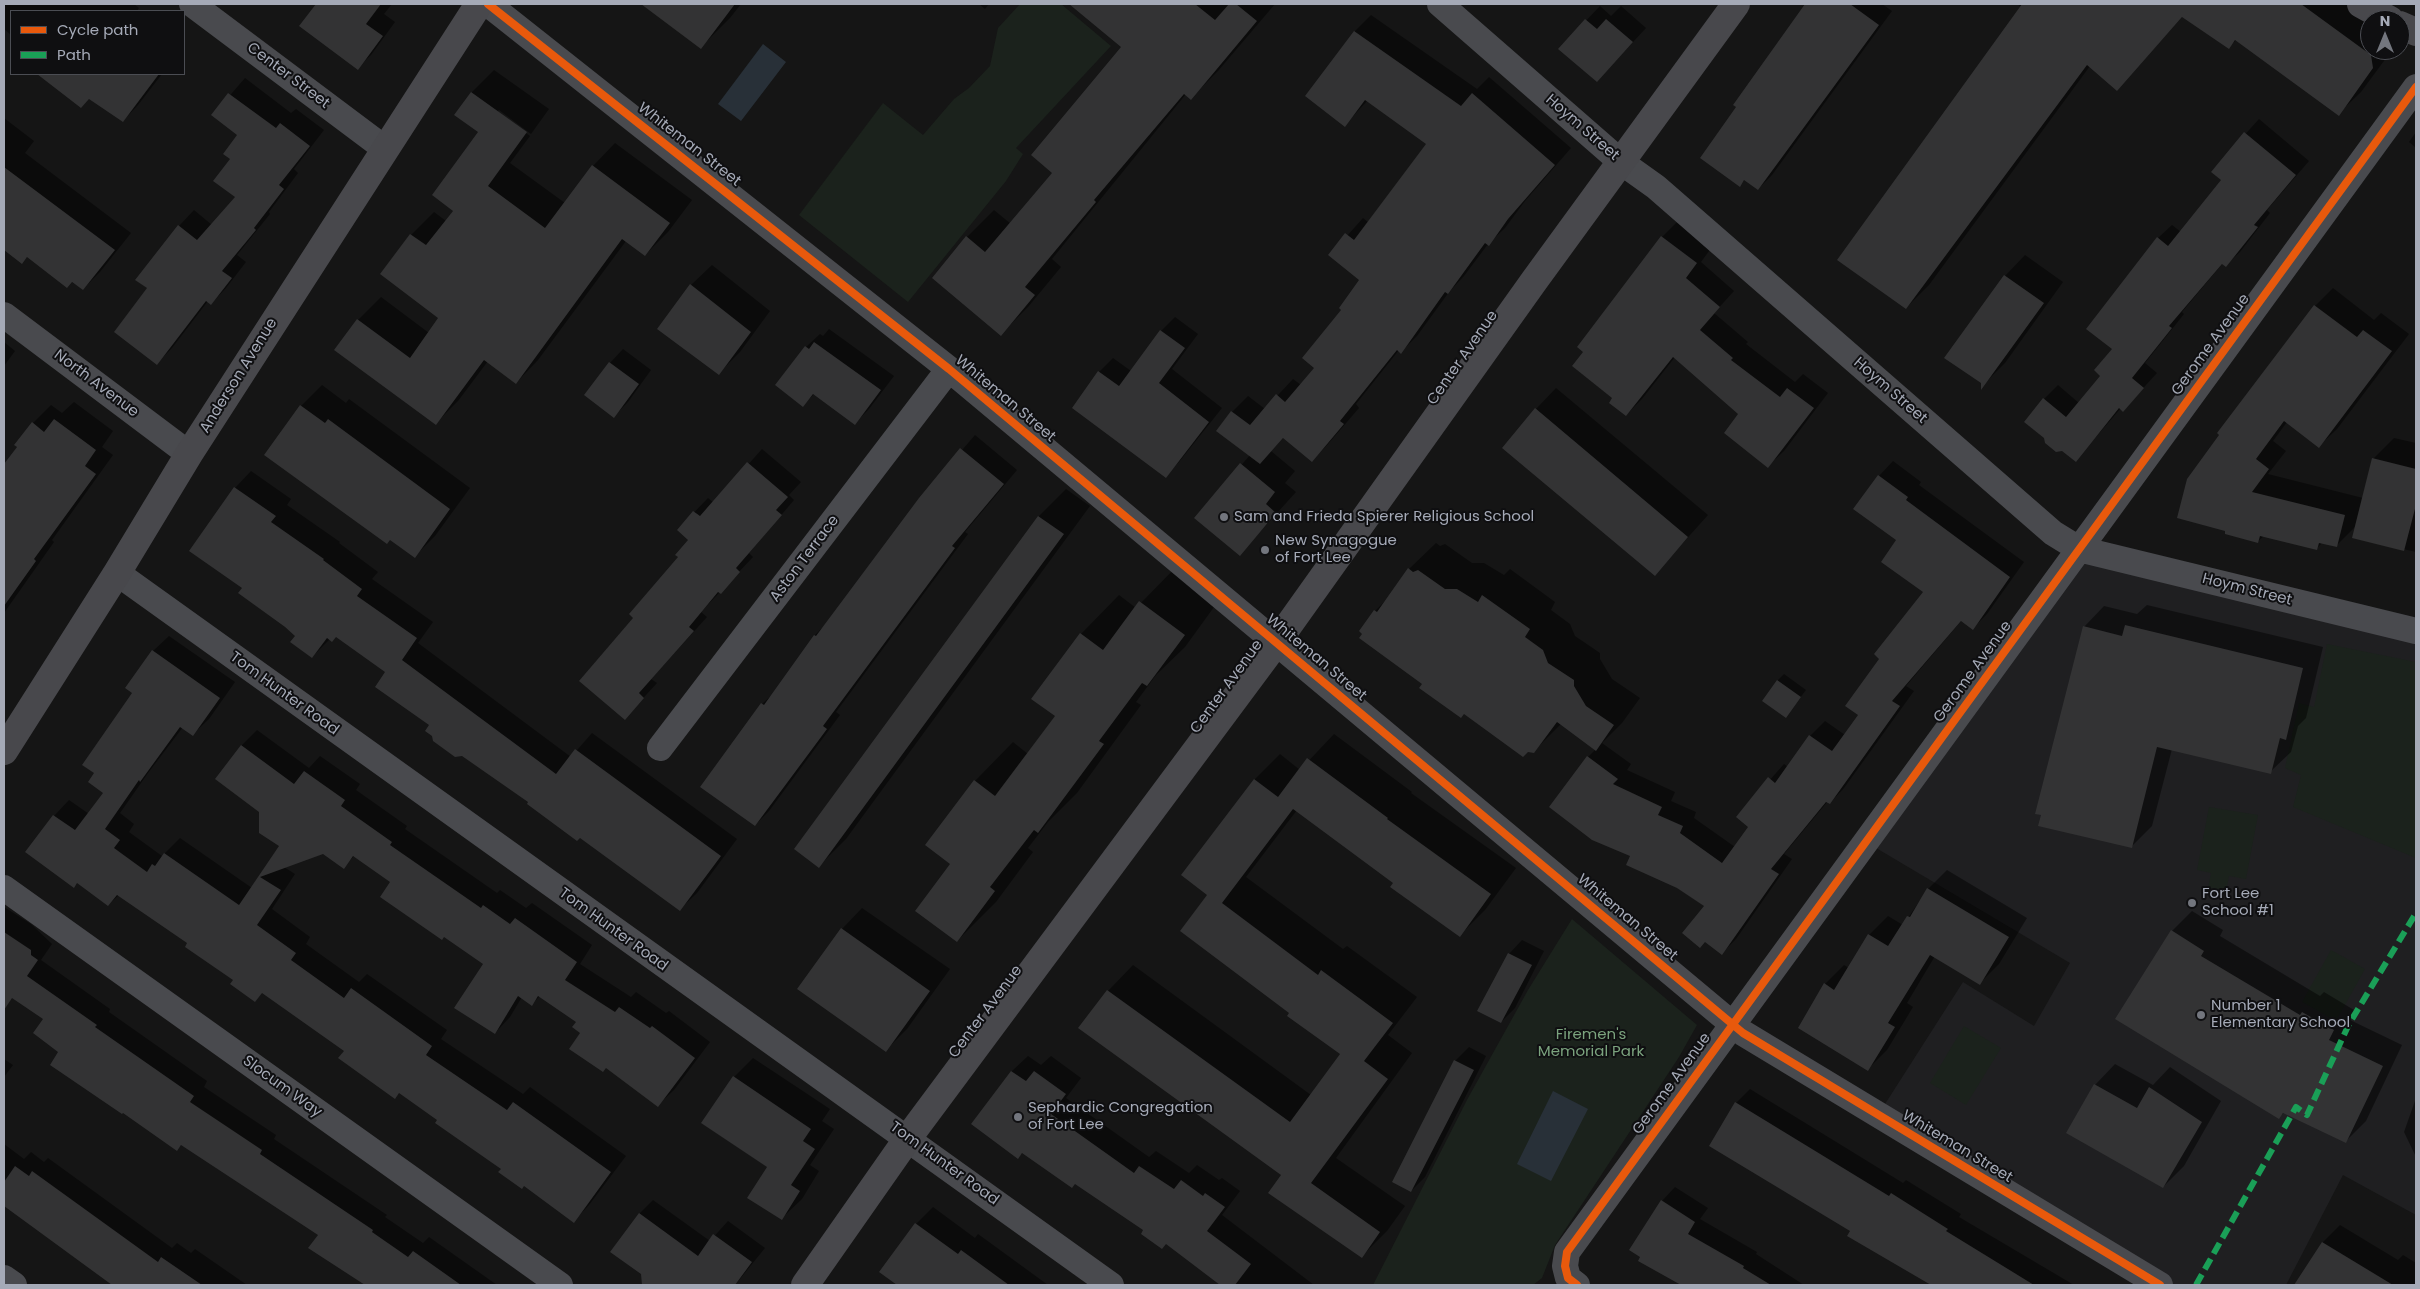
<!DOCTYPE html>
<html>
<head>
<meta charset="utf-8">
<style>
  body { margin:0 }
  #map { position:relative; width:2420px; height:1289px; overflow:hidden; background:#151515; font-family:Poppins,sans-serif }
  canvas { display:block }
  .frame { position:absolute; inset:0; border:5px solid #a5aab7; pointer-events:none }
  .legend { position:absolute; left:10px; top:10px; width:175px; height:65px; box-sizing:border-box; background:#0f0f11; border:1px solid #4b4d53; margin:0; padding:6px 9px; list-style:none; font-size:15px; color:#a5aab7 }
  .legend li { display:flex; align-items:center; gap:10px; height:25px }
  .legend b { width:25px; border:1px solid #4b4d53 }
  .north { position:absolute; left:2360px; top:10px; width:50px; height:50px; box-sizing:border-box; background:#0f0f11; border:1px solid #4b4d53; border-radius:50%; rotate:0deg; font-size:14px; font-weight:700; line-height:20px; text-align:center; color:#a5aab7 }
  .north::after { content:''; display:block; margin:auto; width:18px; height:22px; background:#73767e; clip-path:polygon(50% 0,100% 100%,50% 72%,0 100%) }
</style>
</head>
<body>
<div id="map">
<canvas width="2420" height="1289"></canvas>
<div class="frame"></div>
<ul class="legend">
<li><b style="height:6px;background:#e8590c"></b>Cycle path</li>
<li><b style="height:6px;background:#1a9f57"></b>Path</li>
</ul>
<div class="north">N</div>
</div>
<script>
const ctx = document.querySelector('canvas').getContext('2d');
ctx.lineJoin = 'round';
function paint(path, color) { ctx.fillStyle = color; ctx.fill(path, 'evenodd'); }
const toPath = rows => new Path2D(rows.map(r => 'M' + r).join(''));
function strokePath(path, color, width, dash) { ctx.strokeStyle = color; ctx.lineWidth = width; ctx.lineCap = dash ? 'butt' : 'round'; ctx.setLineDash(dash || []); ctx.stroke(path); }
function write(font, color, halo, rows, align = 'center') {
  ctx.font = font + ' Poppins,sans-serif'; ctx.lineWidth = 4; ctx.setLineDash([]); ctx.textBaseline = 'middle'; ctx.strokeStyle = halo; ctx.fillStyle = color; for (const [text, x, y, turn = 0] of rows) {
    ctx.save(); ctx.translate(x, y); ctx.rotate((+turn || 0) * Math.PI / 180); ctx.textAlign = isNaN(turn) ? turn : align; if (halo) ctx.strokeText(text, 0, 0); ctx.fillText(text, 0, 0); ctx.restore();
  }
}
paint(toPath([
  [2079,549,2416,631,2416,1215,2343,1175,2286,1285,2160,1285,1878,1115,1963,982,2034,1026,2070,963,1866,842]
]), '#1f1f21');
paint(toPath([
  [1020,4,1061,4,1111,46,1016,148,1023,154,1006,181,908,302,799,215,883,103,923,135,954,99,969,88,990,66,998,28],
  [2327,644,2416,662,2416,858,2293,807,2301,775,2285,768,2299,703,2314,707],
  [2209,807,2258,815,2246,879,2229,876,2226,891,2208,888,2211,873,2197,870],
  [1572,919,1697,1025,1679,1057,1555,1245,1542,1278,1533,1285,1373,1285,1468,1098,1528,990],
  [2331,950,2365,969,2336,1021,2302,1002],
  [1964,1026,2001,1048,1966,1105,1930,1083]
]), '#1b221c');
paint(toPath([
  [763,44,786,62,741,121,718,104],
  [1553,1091,1588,1109,1551,1181,1517,1164]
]), '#283038');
paint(toPath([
  [4,4,134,4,139,8,137,11,11,11,11,35,4,29],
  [317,4,392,4,384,14,395,22,371,55,357,68,301,26],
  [643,4,741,4,730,18,701,47],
  [979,4,989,4,985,9],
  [1071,4,1275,4,1218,71,1191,98,1186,94,1052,259,1061,267,1028,307,1001,334,967,237,994,210,1011,224,1054,172,1123,47],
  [1807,4,1882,4,1892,11,1772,175,1758,189,1745,179,1740,185,1738,107,1769,55],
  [2017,4,2354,4,2370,20,2370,50,2392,50,2361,92,2338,114,2236,40,2229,47,2183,16,2117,89,2090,66,1929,285,1906,308,2021,7],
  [1600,6,1611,16,1621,6,1646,28,1597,81,1560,48],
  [1371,15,1477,89,1489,77,1571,148,1525,201,1505,228,1488,244,1464,276,1449,292,1417,336,1401,352,1399,350,1356,404,1359,408,1328,444,1312,461,1284,437,1271,451,1295,471,1285,483,1296,492,1240,554,1196,518,1250,455,1232,412,1248,396,1265,409,1293,379,1301,385,1316,368,1361,280,1330,255,1363,218,1369,223,1428,144,1367,101,1345,125,1355,31],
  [494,70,549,109,531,134,499,110,497,112,530,136,510,163,565,203,593,166,615,143,692,200,668,232,645,255,626,241,538,360,516,383,488,361,458,401,436,423,336,350,358,320,381,297,429,333,440,318,382,274,411,235,434,212,446,221,454,210,480,132,456,115,472,92],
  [39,74,162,74,138,105,123,121,90,98,81,107],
  [245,78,291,113,296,109,324,130,294,169,298,173,269,212,270,214,237,255,246,262,226,288,211,304,208,301,172,348,157,363,149,288,179,226,194,210,212,225,236,197,232,159,239,135,213,115],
  [4,118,34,141,25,153,131,233,100,272,83,289,28,256,22,262,4,248,6,239,4,237],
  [2259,119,2309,161,2267,210,2270,213,2240,252,2226,265,2223,263,2182,312,2184,314,2145,363,2157,373,2123,410,2121,408,2076,460,2044,399,2058,385,2079,403,2102,376,2158,238,2172,225,2181,232,2222,180,2212,171],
  [2416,132,2416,148,2409,142],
  [1677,222,1712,247,1701,262,1734,291,1714,313,1748,342,1746,344,1795,382,1803,374,1828,393,1784,451,1768,466,1740,414,1675,357,1642,399,1626,415,1614,398,1662,237],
  [2025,255,2063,282,2005,363,1984,384,2005,276],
  [712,265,770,311,740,352,719,373,691,285],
  [2333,288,2374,320,2381,313,2409,334,2337,429,2319,446,2287,422,2273,441,2286,451,2268,474,2363,498,2374,458,2394,438,2416,443,2416,552,2353,537,2356,526,2336,546,2323,542,2316,549,2264,536,2258,541,2219,433,2315,306],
  [1175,317,1198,334,1172,369,1222,408,1179,462,1165,476,1099,372,1113,358,1131,371,1161,331],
  [829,329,894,376,869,409,855,423,814,394,803,405,806,347,820,334,823,336],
  [4,342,15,351,4,366],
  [623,349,651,370,628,402,614,416,610,363],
  [322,385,346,403,349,399,470,488,435,536,415,556,266,455,301,406],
  [1556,388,1708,515,1655,574,1536,409],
  [74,402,113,431,102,447,113,455,52,540,54,542,4,613,4,467,33,423,51,405,62,413],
  [975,435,1017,470,965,532,968,534,836,712,840,715,769,811,755,825,762,704,775,692,815,635,826,624,920,499],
  [762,449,801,482,789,495,794,500,749,553,753,557,701,612,707,617,651,679,657,683,624,719,635,618,680,557,690,540,678,529,708,498,714,503],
  [1893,461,1921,482,1919,485,2024,562,1987,614,1973,628,1962,620,1906,686,1914,691,1844,788,1830,803,1828,801,1784,854,1792,859,1736,939,1722,953,1705,906,1632,856,1588,757,1596,749,1561,724,1533,752,1423,683,1375,611,1390,596,1409,569,1436,543,1440,546,1445,544,1472,563,1484,563,1504,575,1510,569,1555,602,1551,610,1570,624,1575,636,1600,653,1600,659,1612,679,1640,698,1622,723,1602,743,1631,764,1627,770,1675,792,1671,801,1696,812,1694,818,1735,847,1750,827,1737,817,1784,764,1788,767,1810,736,1825,721,1845,735,1860,714,1881,658,1925,591,1898,540,1879,476],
  [251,471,291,499,287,505,340,542,339,543,378,572,372,579,433,622,418,643,571,757,592,733,737,839,697,893,680,909,530,802,431,725,387,672,336,636,330,639,312,657,297,636,239,593,243,587,235,488],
  [1066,489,1090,506,846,839,819,866,795,849,1039,516],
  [1179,564,1222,596,1185,647,1156,675,1136,702,1141,705,1077,793,1048,822,1028,848,1033,852,996,902,957,941,952,864,975,781,1013,742,1028,754,1057,716,1033,698,1081,634,1119,595,1136,608],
  [2147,605,2323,647,2306,718,2298,726,2291,752,2270,772,2172,749,2152,826,2131,847,2084,627,2104,606,2137,614],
  [169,636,235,682,209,719,193,734,183,727,148,773,120,813,134,824,129,832,162,856,180,838,252,888,280,846,261,811,241,746,257,730,309,768,320,756,360,784,356,790,407,826,405,829,497,893,500,890,526,908,532,903,592,945,580,964,631,997,636,992,666,1013,669,1011,710,1042,674,1090,658,1105,582,1032,578,1022,540,996,532,1004,522,997,510,1017,495,1033,484,964,392,882,355,855,343,867,323,853,284,867,295,874,272,909,310,937,306,944,359,982,367,974,447,1030,441,1039,523,1094,530,1087,626,1156,589,1205,574,1221,346,1050,263,992,119,895,108,905,54,816,69,800,89,814,105,792,96,772,153,651],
  [1784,674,1806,690,1786,716,1777,681],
  [1334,734,1412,792,1411,793,1516,868,1485,910,1460,935,1395,882,1297,810,1246,877,1343,949,1347,946,1417,997,1388,1035,1412,1053,1336,1158,1405,1206,1387,1231,1362,1256,1282,1175,1080,1028,1108,991,1133,965,1311,1095,1341,1053,1291,1013,1209,895,1254,780,1280,754,1300,770],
  [1947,870,2027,918,1999,964,1980,983,1935,956,1907,1003,1913,1007,1887,1050,1868,1069,1825,984,1844,965,1849,968,1869,935,1888,916,1903,925,1928,889],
  [4,907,31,924,52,944,41,960,110,1009,109,1012,207,1081,204,1087,276,1135,274,1139,387,1215,385,1217,423,1243,429,1237,497,1285,367,1285,310,1248,320,1235,182,1144,177,1150,60,1052,45,1018,4,991],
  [862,908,950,969,907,1029,886,1050,842,929],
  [2192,911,2223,930,2220,936,2320,996,2324,992,2354,1010,2348,1019,2402,1045,2366,1121,2346,1141,2285,1112,2279,1117,2172,931],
  [1522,940,1544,951,1515,1008,1501,1022,1509,954],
  [1469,1047,1486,1056,1425,1177,1411,1191,1455,1061],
  [1028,1056,1041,1065,1051,1056,1081,1078,1066,1098,1149,1157,1156,1151,1189,1173,1197,1165,1219,1180,1222,1178,1240,1191,1222,1215,1314,1285,1224,1285,1167,1243,1075,1183,1023,1152,1018,1157,973,1124,1012,1071],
  [753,1058,830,1109,822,1121,834,1129,810,1165,819,1171,802,1199,782,1218,769,1167,734,1077],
  [4,1059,13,1065,4,1077],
  [2115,1064,2153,1085,2170,1067,2221,1101,2184,1166,2163,1187,2095,1085],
  [1750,1089,1903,1183,1906,1180,1961,1214,1959,1217,2074,1285,1937,1285,1930,1281,1852,1231,1736,1103],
  [2416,1098,2416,1157,2404,1132],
  [4,1144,24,1159,31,1152,44,1162,48,1158,172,1248,177,1243,191,1253,195,1249,247,1285,114,1285,4,1204],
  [1675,1187,1708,1208,1700,1219,1757,1252,1756,1254,1804,1285,1683,1285,1640,1260,1662,1201],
  [653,1200,710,1241,728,1221,765,1248,735,1285,663,1285,661,1283,639,1214],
  [933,1207,975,1238,978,1234,1048,1285,899,1285,881,1272,916,1224],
  [2340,1225,2398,1260,2403,1255,2416,1263,2416,1285,2296,1285,2323,1242]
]), '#0007');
paint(toPath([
  [316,4,381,4,366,24,383,36,358,70,299,26],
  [641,4,735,4,701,49],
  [1069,4,1195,4,1215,20,1229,4,1236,4,1257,21,1191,100,1184,94,1094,200,1096,202,1025,287,1035,295,1001,336,932,278,966,236,985,252,1052,173,1031,155,1121,47],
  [1805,4,1850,4,1879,25,1758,190,1744,180,1740,187,1700,158,1736,107,1733,105],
  [2022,4,2301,4,2371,55,2373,68,2339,116,2235,40,2229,49,2182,17,2117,91,2087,65,1906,309,1837,260],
  [1585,19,1597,29,1606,19,1633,42,1597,82,1558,49],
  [1354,31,1461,106,1472,93,1555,165,1508,219,1489,246,1485,243,1448,294,1445,292,1401,354,1397,350,1340,421,1344,424,1312,462,1283,438,1260,464,1216,431,1231,411,1250,425,1276,394,1285,402,1314,368,1302,358,1341,310,1339,308,1359,280,1328,255,1345,233,1354,240,1426,144,1365,100,1345,127,1305,96],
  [37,74,159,74,123,122,89,99,81,108],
  [471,92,527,132,488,186,545,228,592,165,670,223,645,256,622,239,516,384,484,360,436,425,334,350,357,319,410,358,438,318,380,274,410,234,426,245,453,211,432,195,478,132,454,115],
  [228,93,276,128,280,123,310,146,279,185,284,189,254,228,256,230,222,271,232,278,211,305,206,301,157,365,114,332,147,288,135,280,178,225,197,240,235,197,213,181,230,159,223,154,237,135,211,115],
  [2244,132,2296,175,2254,225,2258,227,2226,267,2222,264,2169,326,2172,328,2132,378,2144,388,2123,412,2119,408,2076,462,2062,451,2056,452,2045,443,2044,438,2024,422,2043,398,2066,417,2100,376,2094,370,2112,349,2086,329,2157,237,2168,246,2221,180,2211,172],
  [4,167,115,250,83,290,72,282,67,288,27,257,22,264,4,250],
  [1661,236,1697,263,1686,278,1720,307,1700,330,1733,358,1731,360,1780,397,1787,388,1814,408,1768,468,1724,433,1738,414,1673,357,1626,416,1609,403,1612,398,1572,366,1583,352,1577,347],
  [2004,275,2044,303,1981,390,1981,383,1944,358],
  [690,284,751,332,719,375,657,329],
  [2314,305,2357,337,2363,330,2392,351,2319,448,2284,421,2256,459,2269,469,2252,492,2345,515,2337,547,2319,543,2317,550,2260,536,2258,543,2225,534,2225,531,2177,518,2187,479,2219,435,2217,433],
  [1160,330,1185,348,1159,383,1209,422,1166,478,1072,408,1098,371,1119,386],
  [814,342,881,390,855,425,813,394,803,407,775,385,805,346,809,349],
  [609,362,639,384,614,418,584,395],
  [300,405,325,423,328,419,450,509,415,558,390,540,387,544,264,455],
  [1535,408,1688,537,1655,576,1502,448],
  [54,419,96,450,85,466,96,474,34,559,36,561,4,606,4,464,17,447,14,445,32,422,44,432],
  [960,448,1004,484,952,546,955,548,823,726,827,729,755,826,700,787,761,703,764,705,814,635,816,636,919,498],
  [2372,458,2416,469,2416,505,2404,551,2352,538],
  [747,462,788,497,776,510,782,515,736,568,740,572,721,594,718,592,689,627,694,631,639,693,644,698,625,720,579,681,633,618,629,614,678,557,675,555,688,540,677,530,693,511,700,516],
  [1240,463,1275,492,1266,504,1276,513,1240,556,1194,518],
  [1878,475,1908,497,1906,500,2010,577,1973,630,1961,621,1892,701,1900,706,1830,804,1826,802,1771,869,1779,874,1722,955,1705,942,1700,948,1682,933,1704,906,1677,888,1626,865,1630,856,1592,840,1549,807,1587,756,1618,779,1613,784,1662,807,1658,815,1683,826,1680,833,1722,863,1748,827,1736,817,1768,777,1775,783,1809,735,1832,751,1858,715,1845,706,1879,659,1874,654,1923,592,1881,562,1896,540,1853,509],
  [234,487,276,516,271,522,324,559,323,560,362,589,357,596,417,638,402,660,556,774,575,749,721,856,680,911,580,838,577,841,527,804,528,802,462,756,455,757,433,741,432,736,425,731,429,725,375,687,385,672,336,637,332,642,327,638,312,658,290,642,295,636,285,627,238,593,242,588,189,551],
  [1038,516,1064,534,819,868,794,849],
  [1408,568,1413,572,1418,570,1445,589,1457,589,1478,602,1482,595,1530,629,1525,637,1543,650,1548,663,1574,680,1574,686,1586,706,1614,725,1596,751,1557,722,1534,753,1528,752,1523,757,1464,714,1461,718,1419,688,1422,684,1359,638,1362,634,1359,631,1374,610,1377,612],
  [1139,601,1185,635,1147,686,1142,683,1099,741,1104,744,1038,833,1034,830,990,887,995,891,957,942,915,911,950,864,925,845,974,780,995,796,1055,716,1031,699,1080,633,1103,650],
  [2125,625,2303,668,2286,740,2280,738,2271,774,2157,747,2132,848,2038,826,2041,815,2035,814,2083,626,2122,636],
  [152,650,220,698,193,736,180,727,140,782,139,780,105,829,120,840,114,848,147,872,152,864,155,866,164,853,239,905,279,846,259,833,259,812,215,779,241,745,294,784,304,771,345,800,341,806,392,842,390,845,481,908,483,905,510,924,515,918,577,962,565,980,615,1012,619,1007,650,1028,652,1026,695,1058,658,1107,606,1068,603,1072,569,1049,580,1033,572,1027,576,1022,538,996,532,1006,518,996,495,1034,454,1008,483,964,444,937,442,940,380,897,390,882,353,856,344,869,323,854,260,877,281,890,257,925,296,953,291,960,344,998,351,988,432,1046,426,1055,507,1110,513,1102,611,1172,574,1223,524,1186,522,1189,498,1172,501,1169,435,1123,437,1120,399,1093,395,1099,338,1058,344,1051,262,993,255,1002,230,984,233,980,185,947,187,943,117,895,108,906,77,883,74,888,25,852,53,815,75,830,103,793,88,782,94,773,82,765,132,693,125,688],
  [1777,680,1801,697,1786,718,1762,701],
  [1307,758,1388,818,1387,819,1491,894,1460,937,1390,887,1393,883,1293,809,1222,903,1318,975,1321,970,1393,1023,1364,1061,1388,1079,1311,1183,1380,1232,1362,1258,1268,1193,1281,1175,1078,1028,1107,990,1290,1122,1340,1054,1287,1016,1289,1013,1180,931,1207,895,1181,875,1254,779,1278,797],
  [1927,888,2009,937,1980,985,1930,955,1888,1023,1895,1027,1868,1071,1798,1028,1824,983,1834,990,1868,934,1888,946,1907,916,1910,917],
  [841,928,930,991,886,1052,797,989],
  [2171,930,2204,951,2201,956,2300,1015,2302,1012,2334,1030,2329,1040,2383,1066,2346,1143,2283,1113,2279,1119,2115,1019],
  [4,932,31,950,31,955,38,960,27,976,97,1025,95,1027,194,1096,190,1102,262,1150,260,1154,373,1230,372,1232,408,1257,413,1251,461,1285,365,1285,308,1248,318,1235,181,1145,177,1151,123,1113,122,1114,50,1065,58,1052,33,1033,43,1019,12,998,4,1010],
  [1508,953,1532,965,1501,1023,1477,1011],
  [1454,1060,1474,1070,1411,1192,1392,1182],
  [1011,1071,1026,1081,1034,1071,1066,1094,1051,1114,1134,1173,1139,1166,1174,1189,1181,1180,1203,1196,1205,1193,1225,1207,1207,1231,1251,1264,1235,1285,1220,1285,1166,1244,1162,1249,1141,1234,1143,1230,1075,1184,1072,1188,1022,1153,1018,1159,971,1124],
  [733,1076,811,1129,803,1141,815,1149,791,1185,800,1191,782,1220,747,1198,767,1167,701,1123],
  [2094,1084,2137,1108,2149,1087,2202,1122,2163,1188,2066,1133],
  [1735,1102,1889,1196,1891,1193,1948,1229,1946,1231,2034,1285,1931,1285,1847,1236,1850,1231,1709,1146],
  [15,1166,29,1176,32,1171,158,1262,161,1257,202,1285,112,1285,4,1206,4,1182],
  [1661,1200,1695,1222,1688,1234,1744,1266,1743,1268,1771,1285,1681,1285,1638,1261,1640,1257,1629,1250],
  [639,1213,698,1256,713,1234,752,1262,735,1285,642,1285,641,1274,610,1252],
  [915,1223,958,1254,961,1250,1009,1285,897,1285,879,1272],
  [2322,1242,2393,1285,2294,1285]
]), '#333334');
strokePath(toPath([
  [192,4,384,148],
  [488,4,949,369,1743,1033,2160,1285],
  [1440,4,1621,162,1656,187,2053,533,2079,549,2416,631],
  [4,315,189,454],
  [117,573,1111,1285],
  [660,748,949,369],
  [4,888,560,1285],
  [4,1278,14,1285],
  [1577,1285,1568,1278,1565,1266,1567,1252,2416,87]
]), '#494a4e', 26);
strokePath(toPath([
  [2361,4,2390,20],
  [2400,25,2416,32],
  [4,751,117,573,189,454,479,4],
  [805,1285,908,1138,1276,643,1534,281,1736,4]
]), '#48484c', 28);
strokePath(toPath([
  [2196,1285,2296,1107,2307,1115,2349,1024,2416,913]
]), '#1a9f57', 6, [12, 6]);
strokePath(toPath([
  [488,4,949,369,1743,1033,2160,1285],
  [1577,1285,1568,1278,1565,1266,1567,1252,2416,87]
]), '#e8590c', 8);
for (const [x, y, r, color] of [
  [1224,517,5,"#73767e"],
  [1265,550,5,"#73767e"],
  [2192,903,5,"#73767e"],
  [2201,1015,5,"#73767e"],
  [1018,1117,5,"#73767e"]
]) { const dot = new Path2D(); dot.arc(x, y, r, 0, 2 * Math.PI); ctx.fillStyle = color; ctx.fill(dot); strokePath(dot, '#0f0f11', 2); }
write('15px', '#a5aab7', '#0f0f11', [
  ["Center Street",288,76,37],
  ["Hoym Street",1582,128,41],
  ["Whiteman Street",689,145,38],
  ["Gerome Avenue",2211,345,-54],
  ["Center Avenue",1463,358,-55],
  ["Anderson Avenue",239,376,-58],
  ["North Avenue",96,384,37],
  ["Hoym Street",1890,391,41],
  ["Whiteman Street",1005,399,40],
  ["Aston Terrace",805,559,-53],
  ["Hoym Street",2247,590,14],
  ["Whiteman Street",1316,658,40],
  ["Gerome Avenue",1973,672,-54],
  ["Center Avenue",1227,687,-54],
  ["Tom Hunter Road",284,694,36],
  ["Whiteman Street",1627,918,40],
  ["Tom Hunter Road",613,930,36],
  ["Center Avenue",986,1012,-53],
  ["Gerome Avenue",1672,1084,-54],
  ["Slocum Way",282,1087,36],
  ["Whiteman Street",1957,1147,31],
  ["Tom Hunter Road",944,1164,36]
]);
write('15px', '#a5aab7', '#0f0f11', [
  ["Sam and Frieda Spierer Religious School",1234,517],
  ["New Synagogue",1275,541],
  ["of Fort Lee",1275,558],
  ["Fort Lee",2202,894],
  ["School #1",2202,911],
  ["Number 1",2211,1006],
  ["Elementary School",2211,1023],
  ["Sephardic Congregation",1028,1108],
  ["of Fort Lee",1028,1125]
], 'left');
write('15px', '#7ba37e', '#0f0f11', [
  ["Firemen's",1591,1035],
  ["Memorial Park",1591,1052]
]);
</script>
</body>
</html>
